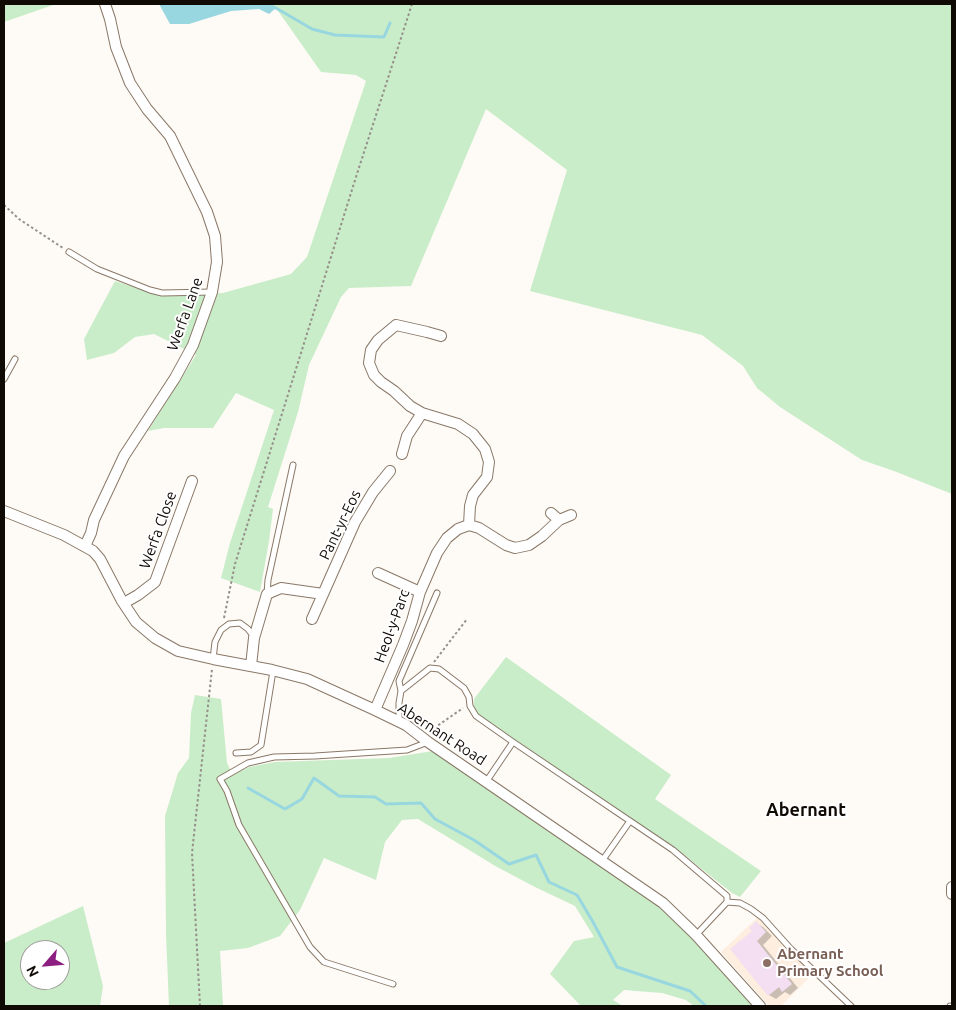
<!DOCTYPE html>
<html>
<head>
<meta charset="utf-8">
<style>
  body { margin:0 }
  #map { position:relative; width:956px; height:1010px; overflow:hidden; background:#fefaf6; font-family:Ubuntu,sans-serif }
  canvas { display:block }
  .frame { position:absolute; inset:0; border:5px solid #100a05; pointer-events:none }
  .north { position:absolute; left:20px; top:940px; width:50px; height:50px; box-sizing:border-box; background:#fff; border:1px solid #9f9d9b; border-radius:50%; rotate:243deg; font-size:14px; font-weight:700; line-height:20px; text-align:center; color:#100a05 }
  .north::after { content:''; display:block; margin:auto; width:18px; height:22px; background:#8d1e81; clip-path:polygon(50% 0,100% 100%,50% 72%,0 100%) }
</style>
</head>
<body>
<div id="map">
<canvas width="956" height="1010"></canvas>
<div class="frame"></div>
<div class="north">N</div>
</div>
<script>
const ctx = document.querySelector('canvas').getContext('2d');
ctx.lineJoin = 'round';
function paint(path, color) { ctx.fillStyle = color; ctx.fill(path, 'evenodd'); }
const toPath = rows => new Path2D(rows.map(r => 'M' + r).join(''));
function strokePath(path, color, width, dash) { ctx.strokeStyle = color; ctx.lineWidth = width; ctx.lineCap = dash ? 'butt' : 'round'; ctx.setLineDash(dash || []); ctx.stroke(path); }
function write(font, color, halo, rows, align = 'center') {
  ctx.font = font + ' Ubuntu,sans-serif'; ctx.lineWidth = 4; ctx.setLineDash([]); ctx.textBaseline = 'middle'; ctx.strokeStyle = halo; ctx.fillStyle = color; for (const [text, x, y, turn = 0] of rows) {
    ctx.save(); ctx.translate(x, y); ctx.rotate((+turn || 0) * Math.PI / 180); ctx.textAlign = isNaN(turn) ? turn : align; if (halo) ctx.strokeText(text, 0, 0); ctx.fillText(text, 0, 0); ctx.restore();
  }
}
paint(toPath([
  [758,917,813,974,781,1006,769,1006,721,952]
]), '#fdeedf');
paint(toPath([
  [4,4,56,4,4,22],
  [269,4,952,4,952,494,894,471,862,460,780,407,757,388,743,366,702,335,530,291,567,170,486,109,411,286,349,288,341,297,309,365,298,412,268,507,273,509,269,541,260,592,221,578,230,543,274,410,236,393,213,428,164,428,148,431,196,355,154,334,135,337,114,353,87,360,84,339,115,281,161,296,223,293,291,274,307,257,366,81,356,75,321,72,276,8],
  [506,657,671,775,655,799,761,871,740,897,732,893,674,847,478,715,474,707,474,699],
  [195,695,221,699,227,763,233,775,249,767,275,762,389,758,433,751,659,907,678,923,753,1006,694,1006,686,1000,662,993,624,990,613,1000,623,1006,581,1006,550,974,574,941,594,937,575,906,535,887,497,867,418,819,402,820,385,842,376,880,324,858,300,910,280,936,248,948,220,951,223,1006,169,1006,166,934,165,816,178,773,189,758,191,713],
  [83,906,103,986,100,1006,4,1006,4,943],
  [30,950,60,950,60,980,30,980]
]), '#c9edc8');
paint(toPath([
  [159,4,269,4,276,8,269,14,259,9,231,11,189,24,170,24]
]), '#98d7e0');
paint(toPath([
  [756,923,763,927,772,936,763,945,798,988,790,995,785,992,776,999,769,995,754,931]
]), '#0003');
strokePath(toPath([
  [266,4,276,8,312,29,335,35,384,37,390,23],
  [248,788,285,809,302,799,314,778,339,796,375,797,386,804,421,803,435,819,474,840,509,864,536,855,549,882,577,895,593,922,617,967,690,991,706,1006]
]), '#98d7e0', 3);
paint(toPath([
  [756,921,766,932,757,941,792,984,782,992,779,987,768,996,730,949,752,931,749,928]
]), '#f3dff1');
const service = toPath([
  [69,252,97,269,150,290,162,293,212,292],
  [4,379,15,359],
  [267,594,268,580,293,465],
  [213,659,215,642,221,630,229,624,240,623,248,629,254,637],
  [401,691,399,681,437,593],
  [399,722,399,703,401,691,430,668,439,669,464,688,469,697,470,706,476,716,513,742,673,850,727,896,727,902,696,935],
  [236,753,251,752,261,745,273,671],
  [486,782,513,742],
  [602,861,630,821],
  [727,902,740,903,751,909,763,918,790,948,851,1006],
  [393,984,324,962,310,947,239,825,227,791,220,779,248,763,274,757,315,756,407,750,428,742],
  [950,1006,952,1006]
]);
const minor = toPath([
  [441,336,427,332,396,325,378,340,371,350,369,363,374,375,381,382,394,391,410,406,422,413,458,424,473,434,485,449,489,462,487,477,473,495,470,506,469,525],
  [402,454,407,436,422,413],
  [4,511,64,535,93,551,100,559,122,601,136,622,155,638,178,651,213,659,272,670,307,679,375,710,406,725,428,742,663,903,696,935,760,1006],
  [551,513,559,520,571,515],
  [85,546,91,533,94,520,124,456,175,378,193,345,212,292,217,262,215,236,207,212,170,136,147,109,130,83,116,47,110,19,105,4],
  [378,573,420,592],
  [124,603,138,595,155,582,192,481],
  [312,619,355,522,373,492,390,471],
  [251,666,254,638,267,594,281,588,323,594],
  [375,710,403,645,412,621,420,592,437,553,447,538,458,529,469,525,479,528,506,545,515,548,529,545,542,536,559,520],
  [952,887,952,894]
]);
strokePath(service, '#897867', 7);
strokePath(minor, '#897867', 12);
strokePath(toPath([
  [4,205,19,219,63,248],
  [224,618,235,564,356,177,412,4],
  [434,662,467,619],
  [430,731,463,708],
  [200,1006,192,853,212,669]
]), '#95908b', 2, [2.5, 2.5]);
strokePath(service, '#fff', 5);
strokePath(minor, '#fff', 10);
for (const [x, y, r, color] of [
  [767,963,5,"#8d6e63"]
]) { const dot = new Path2D(); dot.arc(x, y, r, 0, 2 * Math.PI); ctx.fillStyle = color; ctx.fill(dot); strokePath(dot, '#fff', 2); }
write('15px', '#100a05', '#fff', [
  ["Werfa Lane",185,314,-70],
  ["Pant-yr-Eos",340,525,-64],
  ["Werfa Close",158,530,-70],
  ["Heol-y-Parc",392,626,-70],
  ["Abernant Road",442,734,33]
]);
write('bold 15px', '#785e54', '#fff', [
  ["Abernant",777,954],
  ["Primary School",777,971]
], 'left');
write('bold 18px', '#100a05', '#fff', [
  ["Abernant",806,810]
]);
</script>
</body>
</html>
